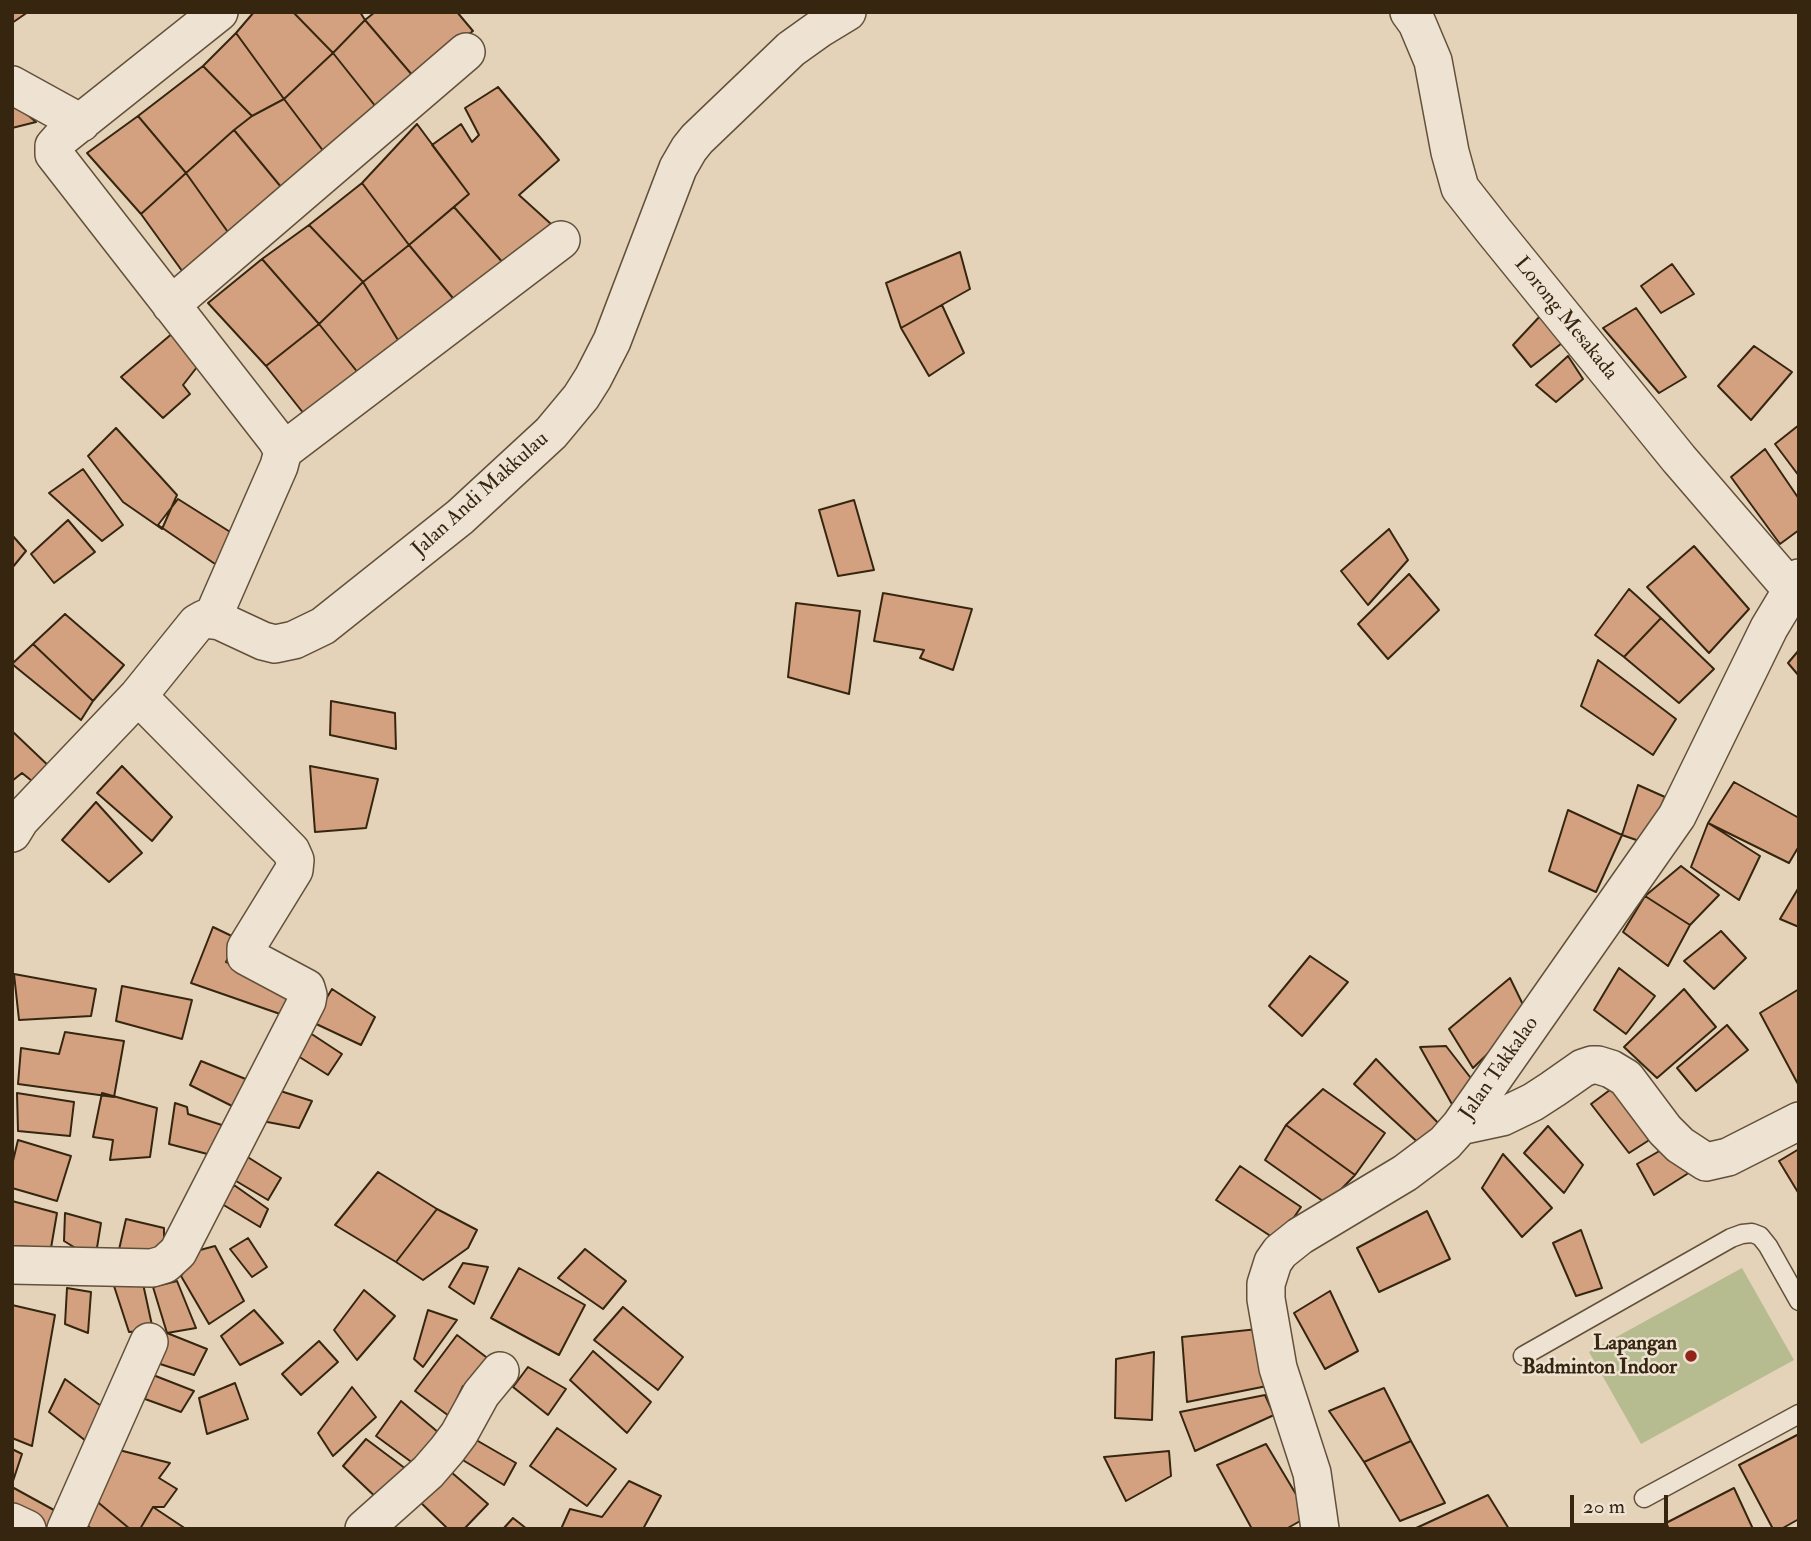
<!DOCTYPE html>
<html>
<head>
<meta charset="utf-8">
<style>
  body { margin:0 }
  #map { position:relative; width:1811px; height:1541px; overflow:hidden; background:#e5d3b9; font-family:"IM FELL Double Pica",serif }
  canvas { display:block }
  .frame { position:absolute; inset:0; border:14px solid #362610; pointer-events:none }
  .scale { position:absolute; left:1570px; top:1495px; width:98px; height:32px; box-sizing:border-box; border:4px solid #362610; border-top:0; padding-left:9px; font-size:21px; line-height:24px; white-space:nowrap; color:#362610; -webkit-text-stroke:5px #eee2d2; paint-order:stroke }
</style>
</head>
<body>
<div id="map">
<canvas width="1811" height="1541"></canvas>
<div class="frame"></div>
<div class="scale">20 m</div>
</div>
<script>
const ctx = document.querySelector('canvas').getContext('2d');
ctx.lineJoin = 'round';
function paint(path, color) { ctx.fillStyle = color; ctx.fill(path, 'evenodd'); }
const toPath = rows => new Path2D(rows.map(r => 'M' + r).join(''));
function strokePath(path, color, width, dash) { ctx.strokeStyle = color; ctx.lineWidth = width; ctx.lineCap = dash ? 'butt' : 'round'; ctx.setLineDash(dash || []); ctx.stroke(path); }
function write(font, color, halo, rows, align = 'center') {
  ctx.font = font + ' "IM FELL Double Pica",serif'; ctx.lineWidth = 5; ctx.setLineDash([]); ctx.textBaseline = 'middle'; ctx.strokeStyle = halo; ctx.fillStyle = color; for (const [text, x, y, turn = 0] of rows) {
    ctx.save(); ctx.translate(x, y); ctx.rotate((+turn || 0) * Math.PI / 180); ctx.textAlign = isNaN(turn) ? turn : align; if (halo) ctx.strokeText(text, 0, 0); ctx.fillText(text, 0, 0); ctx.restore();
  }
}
paint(toPath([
  [1742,1268,1794,1360,1641,1444,1589,1352]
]), '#b6bc8f');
const building = toPath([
  [12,12,28,12,12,23,12,12],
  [254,12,293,12,333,53,284,99,236,33,254,12],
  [293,12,360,12,365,20,333,53,293,12],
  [375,12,457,12,473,31,413,76,365,20,375,12],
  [365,20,413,76,380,112,333,53,365,20],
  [236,33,284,99,252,116,203,66,236,33],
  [333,53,380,112,327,156,284,99,333,53],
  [203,66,252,116,234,130,186,173,138,116,203,66],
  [498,87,559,160,519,195,551,224,504,264,454,207,469,194,432,145,461,124,472,142,479,135,465,108,498,87],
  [284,99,327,156,286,193,234,130,252,116,284,99],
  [15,104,36,122,12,128,12,105,15,104],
  [138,116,186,173,141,214,87,153,138,116],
  [417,124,469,194,409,245,362,183,417,124],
  [234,130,286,193,230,235,186,173,234,130],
  [186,173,230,235,185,275,141,214,186,173],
  [362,183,409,245,363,282,309,225,362,183],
  [454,207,504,264,457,303,409,245,454,207],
  [309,225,363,282,319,324,262,259,309,225],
  [409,245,457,303,404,350,363,282,409,245],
  [960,252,970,289,901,328,886,283,960,252],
  [262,259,319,324,266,366,208,303,262,259],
  [1672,264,1694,294,1661,313,1641,286,1672,264],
  [363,282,404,350,363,379,319,324,363,282],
  [942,305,964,353,929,376,901,328,942,305],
  [1636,308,1686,377,1659,393,1603,328,1636,308],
  [1542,314,1566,340,1531,367,1513,345,1542,314],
  [319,324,363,379,308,419,266,366,319,324],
  [174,332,201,362,183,385,190,394,163,418,121,377,174,332],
  [1754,346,1792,372,1751,420,1718,386,1754,346],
  [1568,356,1583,379,1556,402,1536,385,1568,356],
  [1799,425,1799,476,1775,444,1799,425],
  [116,428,177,495,162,529,123,502,88,456,116,428],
  [1765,449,1799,499,1799,530,1780,544,1731,477,1765,449],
  [83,469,123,525,102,541,49,493,83,469],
  [178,499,235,535,218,566,158,525,178,499],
  [854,500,874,570,838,576,819,510,854,500],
  [68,520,95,552,54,583,31,554,68,520],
  [1389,529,1408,560,1368,605,1341,571,1389,529],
  [12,535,26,551,12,568,12,535],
  [1694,546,1749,609,1709,653,1647,587,1694,546],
  [1409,574,1439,610,1388,659,1358,624,1409,574],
  [1629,589,1661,618,1624,657,1595,635,1629,589],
  [883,593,972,609,953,670,920,658,924,650,874,641,883,593],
  [796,603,860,611,849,694,788,677,796,603],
  [65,614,124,665,93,701,33,644,65,614],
  [1661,618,1714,669,1679,703,1624,657,1661,618],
  [33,644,93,701,81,720,12,664,33,644],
  [1799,650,1799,676,1788,663,1799,650],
  [1598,660,1676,719,1653,755,1581,706,1598,660],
  [331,701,395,713,396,749,330,735,331,701],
  [12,731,54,771,37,785,22,773,12,781,12,731],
  [122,766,172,817,152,841,97,793,122,766],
  [310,766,378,779,366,828,315,832,310,766],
  [1734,782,1799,818,1799,846,1789,863,1708,823,1734,782],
  [1638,785,1665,797,1645,843,1622,835,1638,785],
  [96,802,142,853,109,882,62,840,96,802],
  [1568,810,1622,835,1596,892,1549,871,1568,810],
  [1708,823,1760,856,1739,900,1691,867,1708,823],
  [1681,866,1719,895,1690,925,1645,896,1681,866],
  [1799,887,1799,927,1780,919,1799,887],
  [1645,896,1690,925,1668,966,1623,932,1645,896],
  [213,927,238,939,226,962,297,989,283,1015,191,983,213,927],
  [1721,931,1746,958,1714,989,1684,961,1721,931],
  [1310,956,1348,982,1302,1036,1269,1006,1310,956],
  [1619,968,1655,996,1626,1034,1594,1010,1619,968],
  [14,974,96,989,91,1016,19,1020,14,974],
  [1510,978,1528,1015,1473,1068,1449,1029,1510,978],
  [122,986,192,1000,182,1039,116,1021,122,986],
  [332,989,375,1017,361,1045,312,1022,332,989],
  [1684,989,1716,1027,1657,1078,1624,1047,1684,989],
  [1799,989,1799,1086,1760,1013,1799,989],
  [1727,1025,1748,1050,1696,1091,1677,1068,1727,1025],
  [304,1029,342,1054,328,1075,290,1051,304,1029],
  [65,1032,124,1041,114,1097,18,1084,21,1048,59,1054,65,1032],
  [1446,1046,1477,1086,1453,1106,1420,1047,1446,1046],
  [1376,1059,1444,1129,1424,1148,1354,1084,1376,1059],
  [201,1061,253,1082,240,1110,190,1085,201,1061],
  [1626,1078,1665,1130,1629,1153,1591,1104,1626,1078],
  [274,1089,312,1101,299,1128,262,1121,274,1089],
  [1323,1089,1385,1133,1355,1175,1286,1125,1323,1089],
  [17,1093,74,1102,70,1136,18,1131,17,1093],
  [102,1093,157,1108,150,1157,110,1160,113,1140,93,1137,102,1093],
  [175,1103,187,1107,188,1114,234,1129,215,1156,169,1144,175,1103],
  [1286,1125,1355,1175,1327,1204,1265,1160,1286,1125],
  [1548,1126,1583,1165,1564,1193,1524,1153,1548,1126],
  [18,1140,71,1156,57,1201,12,1188,12,1165,18,1140],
  [1668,1146,1706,1162,1654,1195,1637,1164,1668,1146],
  [1799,1149,1799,1194,1779,1161,1799,1149],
  [1503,1154,1552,1208,1522,1237,1482,1188,1503,1154],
  [246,1156,281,1178,268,1200,231,1178,246,1156],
  [1240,1166,1301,1207,1278,1241,1216,1200,1240,1166],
  [378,1172,437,1209,396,1262,335,1225,378,1172],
  [234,1185,268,1209,260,1227,222,1204,234,1185],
  [12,1201,57,1213,51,1248,12,1246,12,1201],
  [437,1209,477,1230,468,1248,423,1280,396,1262,437,1209],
  [1427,1211,1450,1259,1379,1292,1357,1248,1427,1211],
  [65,1213,101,1223,95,1260,64,1241,65,1213],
  [126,1219,164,1228,164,1252,141,1249,133,1259,118,1254,126,1219],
  [1581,1230,1602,1288,1576,1296,1553,1243,1581,1230],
  [248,1238,267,1267,252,1277,230,1249,248,1238],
  [215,1246,244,1301,209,1324,181,1276,200,1250,215,1246],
  [585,1249,626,1281,603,1309,558,1278,585,1249],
  [463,1263,488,1267,474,1304,449,1287,463,1263],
  [519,1268,585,1305,559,1355,491,1318,519,1268],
  [142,1279,153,1330,129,1332,114,1286,142,1279],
  [177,1281,196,1328,167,1333,153,1287,177,1281],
  [67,1288,91,1292,88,1333,65,1324,67,1288],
  [364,1290,395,1316,357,1360,334,1330,364,1290],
  [1330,1291,1358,1351,1325,1369,1294,1313,1330,1291],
  [12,1305,55,1315,32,1446,12,1438,12,1305],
  [623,1307,683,1357,658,1390,594,1340,623,1307],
  [254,1310,283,1343,240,1365,221,1336,254,1310],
  [428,1310,457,1320,423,1367,414,1359,428,1310],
  [1258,1329,1267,1386,1187,1402,1182,1337,1258,1329],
  [167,1333,207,1349,194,1375,154,1362,167,1333],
  [457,1335,494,1363,477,1389,463,1386,449,1416,415,1391,457,1335],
  [319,1341,338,1362,301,1395,282,1374,319,1341],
  [593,1351,651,1402,627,1433,570,1380,593,1351],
  [1154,1352,1152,1420,1115,1418,1116,1359,1154,1352],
  [528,1367,566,1389,548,1415,513,1387,528,1367],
  [153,1375,194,1391,181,1412,145,1399,153,1375],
  [65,1379,109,1412,91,1445,49,1412,65,1379],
  [235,1383,248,1419,207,1434,199,1398,235,1383],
  [352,1387,376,1417,333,1456,318,1433,352,1387],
  [1384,1388,1411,1441,1364,1462,1329,1411,1384,1388],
  [1265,1395,1274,1415,1195,1451,1180,1412,1265,1395],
  [401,1401,445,1438,421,1469,376,1436,401,1401],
  [557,1428,616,1469,587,1506,530,1466,557,1428],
  [1799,1434,1799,1519,1781,1529,1773,1529,1739,1465,1799,1434],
  [471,1437,516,1463,504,1485,461,1459,471,1437],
  [366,1439,410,1472,382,1503,343,1466,366,1439],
  [1411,1441,1445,1503,1400,1521,1364,1462,1411,1441],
  [1266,1444,1309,1516,1286,1529,1252,1529,1217,1465,1266,1444],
  [12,1449,22,1454,12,1484,12,1449],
  [115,1449,170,1463,159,1478,177,1489,164,1507,153,1507,140,1529,130,1529,94,1499,115,1449],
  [1169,1451,1171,1476,1126,1501,1104,1457,1169,1451],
  [443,1465,488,1504,464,1529,448,1529,416,1498,443,1465],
  [629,1481,661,1496,643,1529,561,1529,570,1509,602,1517,629,1481],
  [12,1487,63,1515,48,1529,43,1529,12,1511,12,1487],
  [1734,1488,1753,1529,1669,1529,1666,1523,1734,1488],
  [1488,1495,1509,1529,1414,1529,1488,1495],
  [94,1499,130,1529,92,1529,78,1519,94,1499],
  [153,1507,186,1529,140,1529,153,1507],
  [513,1518,527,1529,503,1529,513,1518]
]);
paint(building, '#d3a180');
strokePath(building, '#362610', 2);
const lane = toPath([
  [1523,1356,1731,1238,1742,1234,1752,1233,1760,1236,1768,1246,1799,1301],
  [1644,1498,1799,1414]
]);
const street = toPath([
  [219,12,62,137,54,146,54,154,276,439,283,451],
  [1409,12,1417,23,1433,61,1450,152,1460,188,1493,230,1679,459,1791,589],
  [12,85,81,123],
  [171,305,466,52],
  [212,619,279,466,283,451,561,240],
  [12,833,20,820,138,696,197,623,204,619,220,621,263,641,275,644,294,640,323,626,460,517,551,433,581,397,593,378,612,341,678,168,689,149,697,139,791,49,819,29,847,12],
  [1460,1126,1502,1117,1533,1102,1553,1089,1583,1068,1592,1065,1598,1065,1611,1069,1626,1078,1665,1130,1680,1145,1706,1162,1728,1157,1799,1121],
  [12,1265,152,1268,165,1264,178,1252,307,1001,308,995,306,988,246,956,246,948,294,870,295,860,291,851,138,696],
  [12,1522,27,1529],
  [66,1529,149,1342],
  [364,1529,428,1472,447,1450,459,1434,481,1394,500,1371],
  [1320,1529,1312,1473,1278,1368,1266,1299,1266,1284,1273,1262,1280,1252,1300,1236,1405,1173,1445,1143,1460,1126,1677,816,1769,628,1799,578]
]);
strokePath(lane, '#62513a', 21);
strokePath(street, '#62513a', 40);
strokePath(lane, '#eee2d2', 18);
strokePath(street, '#eee2d2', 37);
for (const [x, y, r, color] of [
  [1691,1356,7,"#8f2418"]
]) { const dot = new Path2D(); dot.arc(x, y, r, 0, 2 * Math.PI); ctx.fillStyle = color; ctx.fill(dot); strokePath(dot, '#eee2d2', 2.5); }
write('21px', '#362610', '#eee2d2', [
  ["Lorong Mesakada",1565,319,51],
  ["Jalan Andi Makkulau",481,495,-42],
  ["Jalan Takkalao",1500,1069,-55]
]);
write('bold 21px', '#362610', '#eee2d2', [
  ["Lapangan",1677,1344],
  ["Badminton Indoor",1677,1368]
], 'right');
</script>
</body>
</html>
